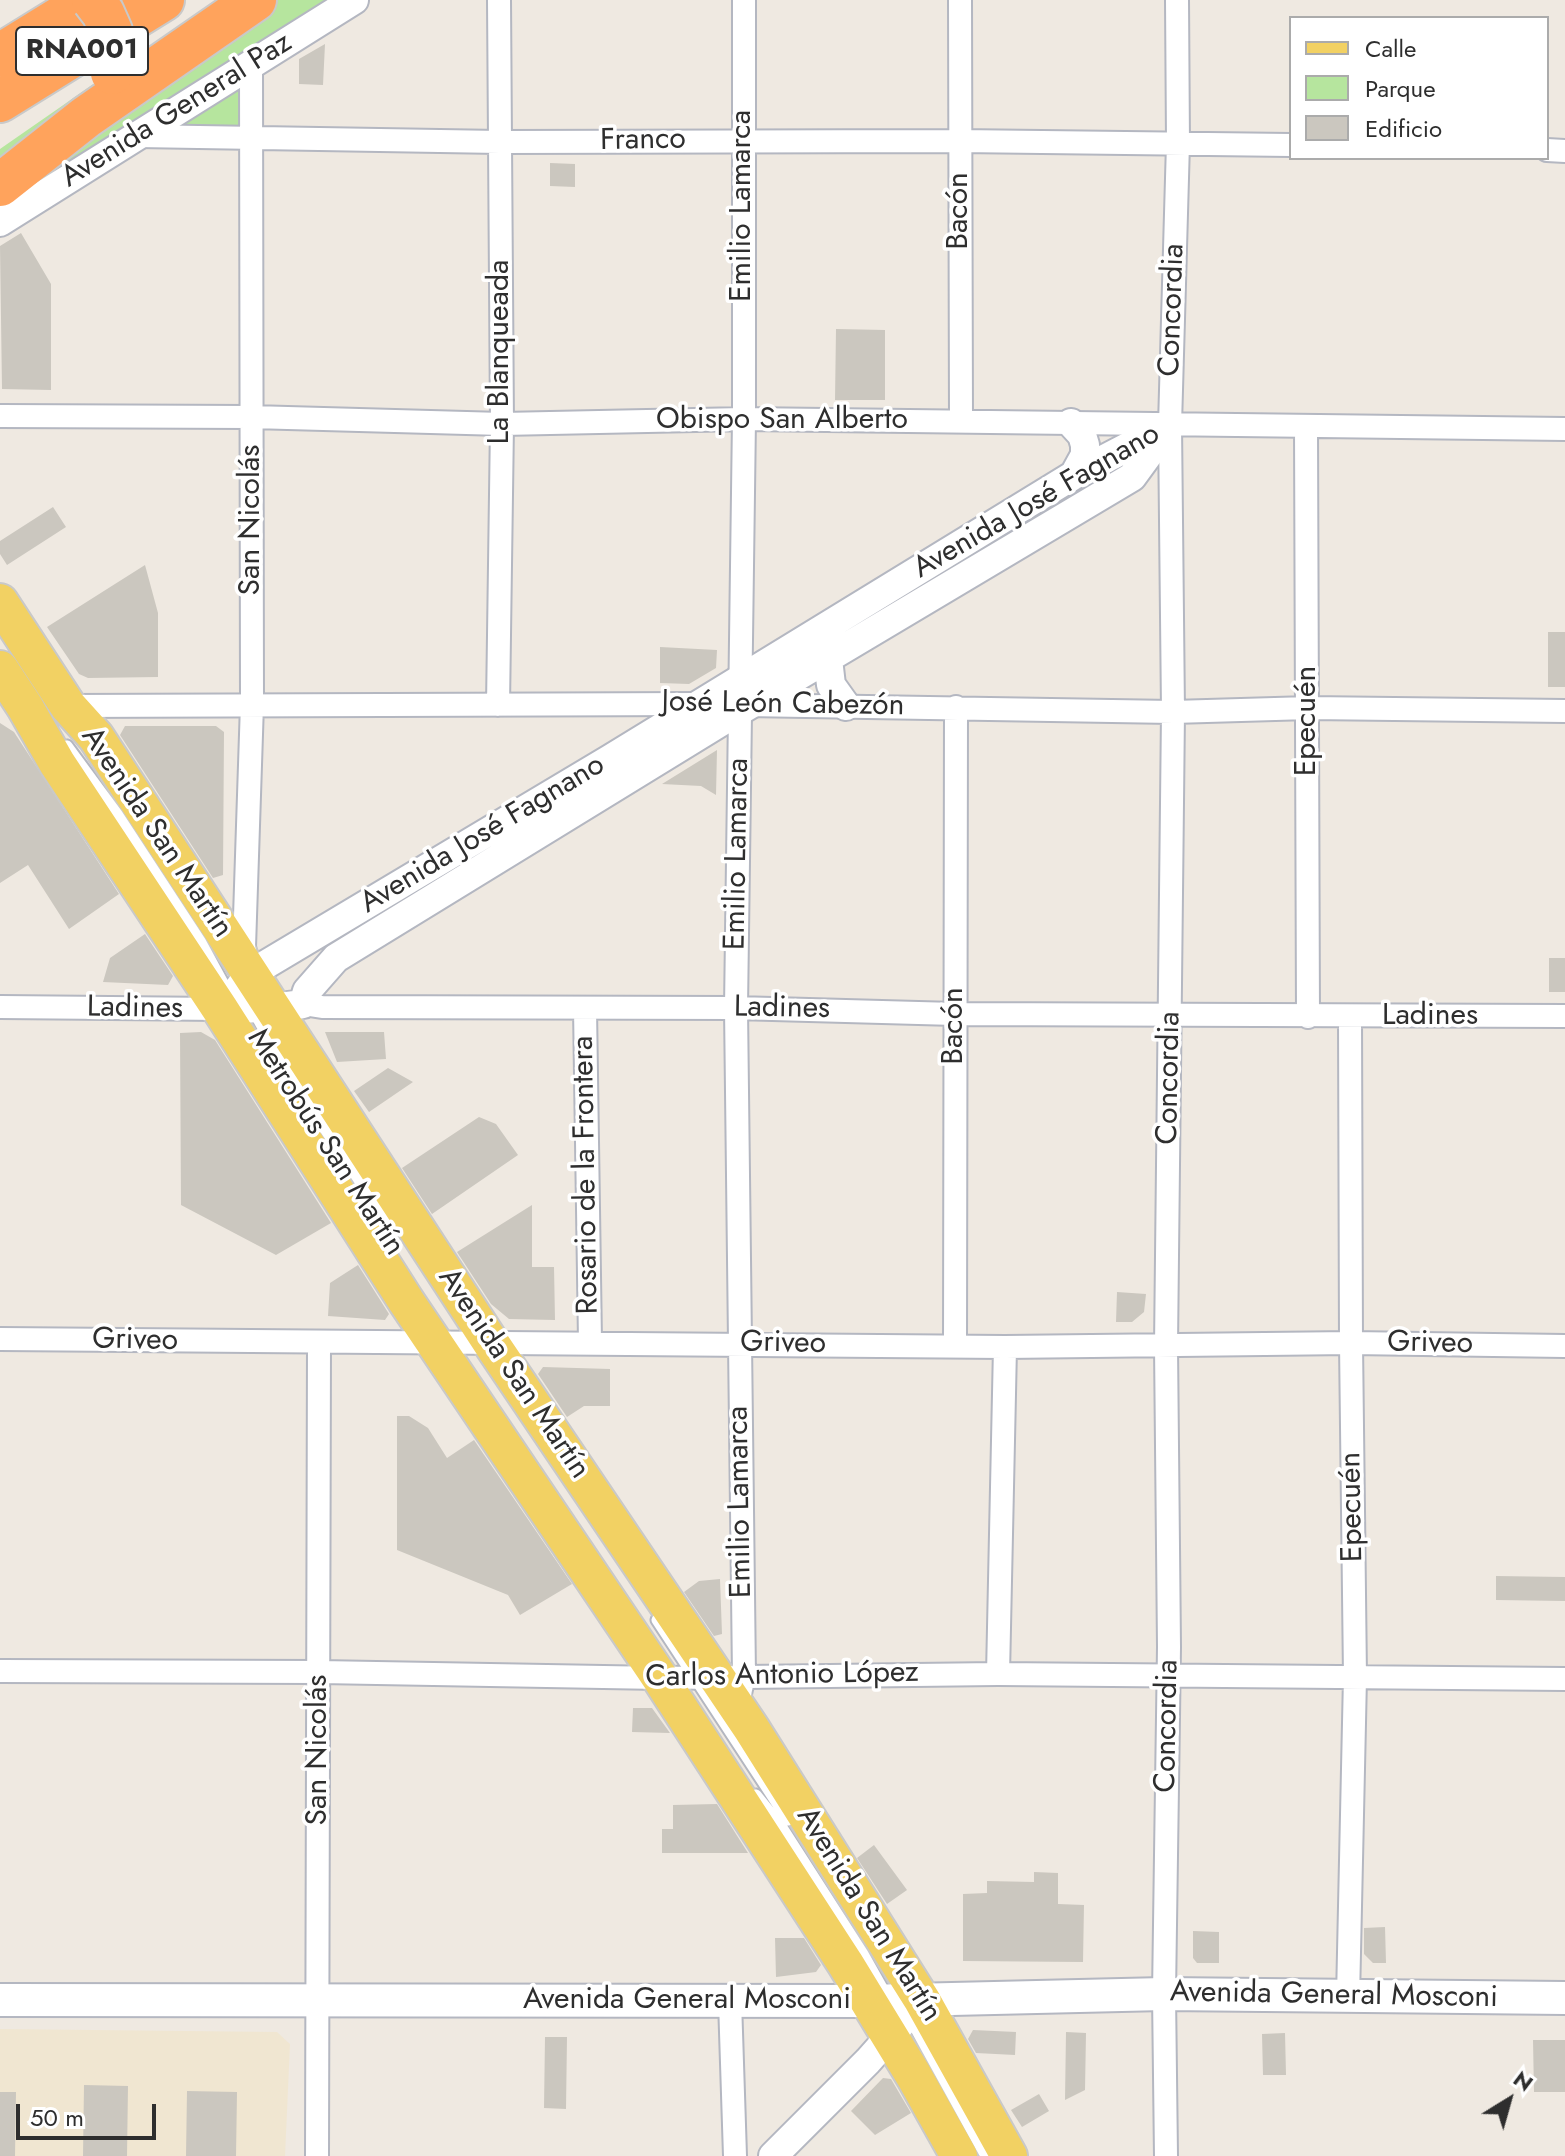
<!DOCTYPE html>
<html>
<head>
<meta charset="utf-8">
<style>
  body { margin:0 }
  #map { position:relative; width:1565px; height:2156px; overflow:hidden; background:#efe9e1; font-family:Jost,sans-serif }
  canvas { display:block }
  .legend { position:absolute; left:1289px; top:16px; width:260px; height:144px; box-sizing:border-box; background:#fff; border:2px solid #ababab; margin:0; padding:10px 14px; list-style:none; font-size:24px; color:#2e2e2e }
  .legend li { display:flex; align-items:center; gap:16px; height:40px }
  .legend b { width:40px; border:2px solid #ababab }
  .north { position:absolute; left:1469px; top:2060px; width:80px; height:80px; -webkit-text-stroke:6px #fff; paint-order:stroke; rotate:37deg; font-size:22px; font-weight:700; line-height:32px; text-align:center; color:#2e2e2e }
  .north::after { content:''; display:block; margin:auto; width:28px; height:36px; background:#2e2e2e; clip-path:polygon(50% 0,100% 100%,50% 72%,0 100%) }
  .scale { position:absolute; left:16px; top:2104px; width:140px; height:36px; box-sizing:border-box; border:4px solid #2e2e2e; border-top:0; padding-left:10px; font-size:24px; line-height:28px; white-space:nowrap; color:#2e2e2e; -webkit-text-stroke:6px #fff; paint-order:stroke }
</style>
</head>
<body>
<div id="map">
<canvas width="1565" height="2156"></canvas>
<ul class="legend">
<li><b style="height:10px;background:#f2d163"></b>Calle</li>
<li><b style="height:22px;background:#b6e59e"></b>Parque</li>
<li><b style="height:22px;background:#cbc7bf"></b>Edificio</li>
</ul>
<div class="north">N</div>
<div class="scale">50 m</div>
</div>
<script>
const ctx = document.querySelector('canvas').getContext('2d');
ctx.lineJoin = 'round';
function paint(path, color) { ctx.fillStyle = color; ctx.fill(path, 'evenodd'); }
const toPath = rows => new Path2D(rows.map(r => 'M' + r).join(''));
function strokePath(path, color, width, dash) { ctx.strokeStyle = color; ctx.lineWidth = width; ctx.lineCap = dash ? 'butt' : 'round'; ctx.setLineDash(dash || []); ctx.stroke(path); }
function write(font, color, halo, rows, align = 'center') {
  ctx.font = font + ' Jost,sans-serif'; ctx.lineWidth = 7; ctx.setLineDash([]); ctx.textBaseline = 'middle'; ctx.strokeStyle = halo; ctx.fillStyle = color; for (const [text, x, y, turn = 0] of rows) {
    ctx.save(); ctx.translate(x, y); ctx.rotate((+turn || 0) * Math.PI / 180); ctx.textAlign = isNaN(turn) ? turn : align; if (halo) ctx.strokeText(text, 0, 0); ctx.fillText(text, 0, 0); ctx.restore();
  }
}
paint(toPath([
  [0,2029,277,2032,290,2044,285,2156,0,2156]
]), '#f0e6d1');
paint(toPath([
  [277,0,333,0,0,206,0,199,42,165],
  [95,83,92,90,0,175,0,149],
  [239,89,241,122,237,127,183,124],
  [1071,491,1076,499,786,673,784,664]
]), '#b6e59e');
paint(toPath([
  [325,44,323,85,299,84,299,59],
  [550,163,575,164,575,187,550,186],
  [21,233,51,284,51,390,2,389,0,246],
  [836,329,885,330,885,400,835,400],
  [53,507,66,527,7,565,0,554,0,541],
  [145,565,158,613,158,677,88,678,79,674,47,627],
  [1548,632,1565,632,1565,687,1548,687],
  [660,647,717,650,716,668,689,684,660,683],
  [0,723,14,732,119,894,69,929,28,865,0,883],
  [125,726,216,726,224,732,223,875,213,878,120,735],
  [717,750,716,795,701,786,662,784],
  [145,934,173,976,168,985,103,982,110,958],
  [1549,958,1565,958,1565,992,1549,992],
  [201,1032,215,1040,331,1223,276,1255,181,1205,180,1033],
  [325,1032,384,1032,386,1059,337,1062],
  [388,1068,413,1082,369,1112,354,1091],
  [479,1117,496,1124,518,1155,432,1214,402,1168],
  [532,1205,532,1267,554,1267,555,1320,509,1319,491,1304,457,1252],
  [358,1265,389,1314,385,1320,328,1316,330,1283],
  [1117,1292,1146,1294,1144,1312,1132,1322,1116,1322],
  [543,1367,610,1369,610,1406,584,1406,567,1417,538,1374],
  [397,1416,409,1416,428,1428,447,1458,474,1440,572,1584,520,1615,508,1595,397,1550],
  [1496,1576,1565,1577,1565,1601,1496,1600],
  [720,1579,722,1634,714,1636,684,1592,699,1581],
  [633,1708,652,1708,670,1733,632,1732],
  [717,1804,748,1853,662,1853,662,1829,673,1829,673,1805],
  [874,1845,907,1890,887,1904,857,1858],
  [1034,1872,1058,1873,1058,1904,1084,1905,1083,1962,963,1961,963,1894,987,1893,987,1881,1034,1882],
  [1385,1927,1386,1963,1373,1963,1364,1954,1364,1928],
  [1193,1931,1219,1932,1219,1963,1197,1963,1193,1958],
  [775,1938,804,1938,821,1965,816,1972,776,1977],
  [973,2030,1016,2032,1015,2055,976,2053,968,2039],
  [1066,2032,1086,2033,1085,2090,1065,2100],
  [1285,2033,1286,2075,1263,2075,1262,2034],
  [545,2037,567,2037,566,2109,544,2108],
  [1533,2040,1565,2040,1565,2092,1534,2092],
  [883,2078,891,2079,911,2113,875,2135,851,2111],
  [84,2085,128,2086,127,2156,83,2156],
  [187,2091,237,2092,236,2156,186,2156],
  [0,2092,16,2092,15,2156,0,2156],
  [1039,2094,1049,2111,1022,2127,1011,2110]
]), '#cbc7bf');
const service = toPath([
  [67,746,117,814,200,941,224,985],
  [253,1010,293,1081,361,1183,393,1223],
  [657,1620,788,1820],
  [756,1795,781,1826,863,1954,886,1995],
  [910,2018,986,2156]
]);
const minor = toPath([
  [960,0,961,421],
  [138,136,500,142,959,141,1291,145],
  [1547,150,1565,151],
  [0,416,252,417,502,424,744,419,1565,429],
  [1306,426,1308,1017],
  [498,705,502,424,499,0],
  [745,705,1173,712,1309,708,1565,711],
  [65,706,703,704],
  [247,960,244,947,252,704,251,65],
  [303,1004,322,1007,736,1008,955,1014,1565,1016],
  [0,1007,220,1009],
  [585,1008,590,1342],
  [0,1339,1005,1347,1351,1343,1565,1346],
  [955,1346,956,707],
  [0,1671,320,1672,660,1678,998,1674,1565,1679],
  [998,1674,1005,1347],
  [737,1707,744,1676,736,1008,744,419,744,0],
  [1348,1998,1355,1677,1351,1343,1350,1017],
  [730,2001,735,2156],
  [317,2156,319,1343],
  [1166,2156,1164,1994,1169,1647,1166,1346,1173,712,1170,425,1178,143,1177,0]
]);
const tertiary = toPath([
  [0,222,354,0],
  [1071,423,1082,435,1085,445,1085,455,1074,475],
  [828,659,831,685,846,706],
  [238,989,250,974,610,759,1074,475,1166,427],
  [220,1009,272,1008,303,1004,307,991,336,958,719,723,1132,477,1170,425],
  [773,2156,868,2061,922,2000]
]);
const secondary = toPath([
  [0,2000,867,2001,1164,1994,1565,1998]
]);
const primary = toPath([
  [0,602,68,706,96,737,491,1343,751,1728,922,2000,1009,2156],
  [0,669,25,707,57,763,220,1009,406,1301,660,1678,845,1963,914,2076,959,2156]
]);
const motorway = toPath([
  [0,55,89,0],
  [0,101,163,0],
  [0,185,86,117,255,0]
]);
strokePath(service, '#b4b7c1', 15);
strokePath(minor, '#b4b7c1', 26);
strokePath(tertiary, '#b4b7c1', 32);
strokePath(secondary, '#b4b7c1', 36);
strokePath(primary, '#c9c9c9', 40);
strokePath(motorway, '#c9c9c9', 46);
strokePath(service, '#fff', 11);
strokePath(minor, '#fff', 22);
strokePath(tertiary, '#fff', 28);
strokePath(secondary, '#fff', 32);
strokePath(primary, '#f2d163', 36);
strokePath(motorway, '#ffa35c', 42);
const motorwayBridge = toPath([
  [93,0,103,13,111,31,115,51,112,73]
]);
strokePath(motorwayBridge, '#c9c9c9', 46, []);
strokePath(motorwayBridge, '#ffa35c', 42);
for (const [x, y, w] of [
  [82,51,132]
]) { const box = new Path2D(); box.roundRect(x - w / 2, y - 24, w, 48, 6); ctx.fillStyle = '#fff'; ctx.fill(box); strokePath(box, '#2e2e2e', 2); }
write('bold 28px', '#2e2e2e', null, [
  ["RNA001",82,51]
]);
write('30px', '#2e2e2e', '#fff', [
  ["Avenida General Paz",177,111,-32],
  ["Franco",643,141,-1],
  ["Emilio Lamarca",743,206,-90],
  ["Bacón",960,211,-90],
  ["Concordia",1173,310,-88],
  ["La Blanqueada",501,352,-90],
  ["Obispo San Alberto",782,421],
  ["Avenida José Fagnano",1037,502,-30],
  ["San Nicolás",252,520,-90],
  ["José León Cabezón",783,705,1],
  ["Epecuén",1308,721,-90],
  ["Avenida San Martín",156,833,56],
  ["Avenida José Fagnano",483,835,-31],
  ["Emilio Lamarca",738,854,-89],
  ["Ladines",135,1009,1],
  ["Ladines",782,1009,1],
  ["Ladines",1430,1017],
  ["Bacón",955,1026,-90],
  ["Concordia",1170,1078,-89],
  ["Metrobús San Martín",325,1143,57],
  ["Rosario de la Frontera",587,1175,-91],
  ["Griveo",135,1341,1],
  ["Griveo",783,1344,1],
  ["Griveo",1430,1344,1],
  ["Avenida San Martín",513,1374,56],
  ["Emilio Lamarca",741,1502,-91],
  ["Epecuén",1353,1507,-91],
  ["Carlos Antonio López",782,1676,-1],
  ["Concordia",1168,1726,-89],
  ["San Nicolás",319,1750,-90],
  ["Avenida San Martín",868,1915,58],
  ["Avenida General Mosconi",1334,1996,1],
  ["Avenida General Mosconi",687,2001]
]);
</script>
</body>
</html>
